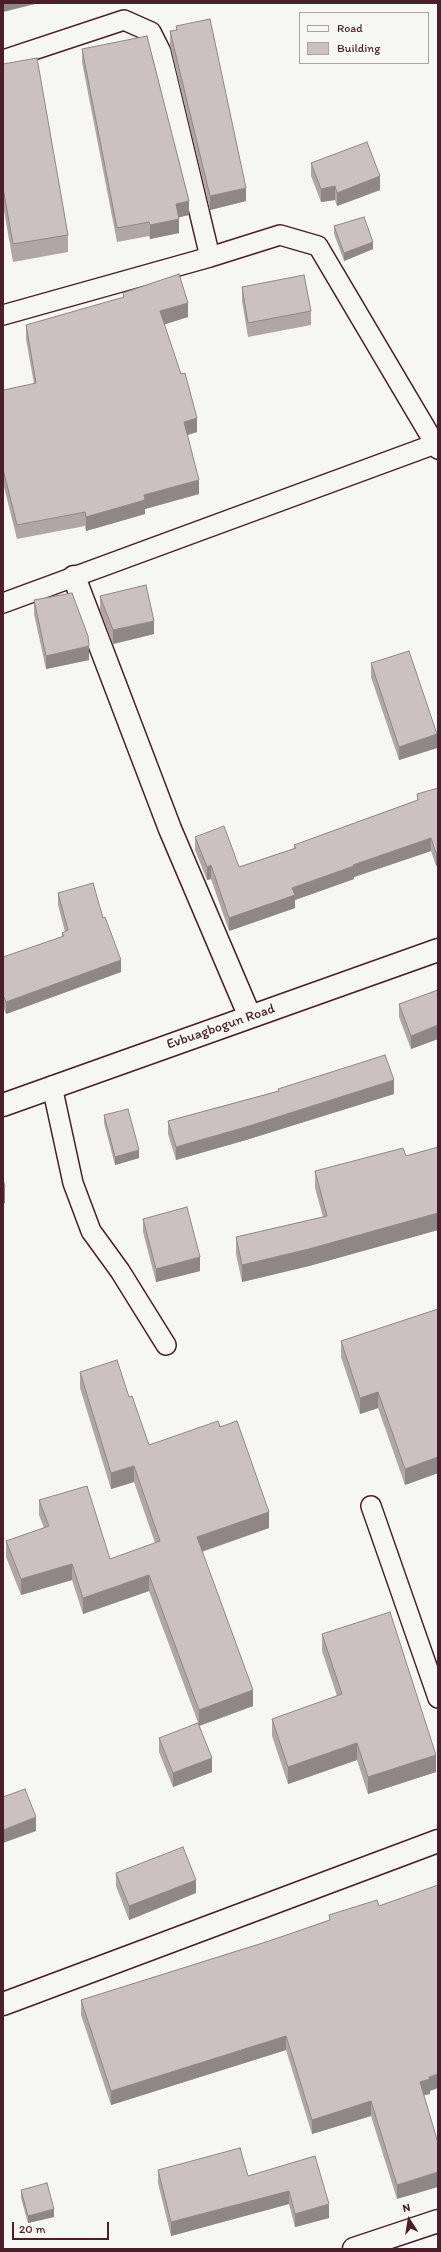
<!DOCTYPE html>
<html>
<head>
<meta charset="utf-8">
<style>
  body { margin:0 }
  #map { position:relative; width:441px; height:2252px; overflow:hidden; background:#f6f6f2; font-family:Itim,sans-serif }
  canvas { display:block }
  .frame { position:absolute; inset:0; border:4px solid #4a1f2b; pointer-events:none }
  .legend { position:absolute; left:299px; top:12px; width:130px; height:52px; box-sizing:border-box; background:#f6f6f2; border:1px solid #b1a0a2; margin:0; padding:5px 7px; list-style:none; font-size:12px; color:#4a1f2b }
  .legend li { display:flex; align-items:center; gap:8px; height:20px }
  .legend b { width:20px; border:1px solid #b1a0a2 }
  .north { position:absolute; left:389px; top:2200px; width:40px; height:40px; -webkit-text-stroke:3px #f6f6f2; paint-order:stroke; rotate:348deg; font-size:11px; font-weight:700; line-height:16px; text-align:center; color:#4a1f2b }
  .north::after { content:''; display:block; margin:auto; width:14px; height:18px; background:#4a1f2b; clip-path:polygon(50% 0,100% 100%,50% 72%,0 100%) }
  .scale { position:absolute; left:12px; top:2222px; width:97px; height:18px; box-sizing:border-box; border:2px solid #4a1f2b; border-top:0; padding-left:5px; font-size:12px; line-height:14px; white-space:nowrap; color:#4a1f2b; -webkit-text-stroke:3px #f6f6f2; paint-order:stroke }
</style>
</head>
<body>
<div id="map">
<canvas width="441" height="2252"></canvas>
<div class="frame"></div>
<ul class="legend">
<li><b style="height:5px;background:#f6f6f2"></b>Road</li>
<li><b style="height:11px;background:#ccc1c0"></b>Building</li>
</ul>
<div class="north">N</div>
<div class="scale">20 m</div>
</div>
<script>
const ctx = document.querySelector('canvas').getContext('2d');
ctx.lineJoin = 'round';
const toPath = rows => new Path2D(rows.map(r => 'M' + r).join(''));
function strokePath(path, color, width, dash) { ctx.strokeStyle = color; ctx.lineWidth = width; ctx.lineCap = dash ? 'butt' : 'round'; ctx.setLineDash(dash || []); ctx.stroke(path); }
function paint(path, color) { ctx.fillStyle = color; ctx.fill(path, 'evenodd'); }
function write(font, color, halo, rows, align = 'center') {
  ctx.font = font + ' Itim,sans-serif'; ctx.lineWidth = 3.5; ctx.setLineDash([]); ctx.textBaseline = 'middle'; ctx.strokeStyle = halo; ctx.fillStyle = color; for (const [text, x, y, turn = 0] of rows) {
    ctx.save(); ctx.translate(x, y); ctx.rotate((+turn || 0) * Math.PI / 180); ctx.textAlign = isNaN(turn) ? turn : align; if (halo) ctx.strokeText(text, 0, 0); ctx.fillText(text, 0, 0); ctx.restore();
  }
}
const lane = toPath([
  [3,60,124,20,151,32,161,52,210,257],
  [3,315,210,257,280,235,318,246,438,449],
  [3,603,435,444],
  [52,1086,73,1183,91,1231,120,1271,166,1345],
  [371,1506,438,1698]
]);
const street = toPath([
  [74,577,170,829,250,1017],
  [3,1105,438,950],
  [3,2004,438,1841],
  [354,2249,438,2221]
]);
strokePath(lane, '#4a1f2b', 22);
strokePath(street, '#4a1f2b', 25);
strokePath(lane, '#f6f6f2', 19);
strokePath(street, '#f6f6f2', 22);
paint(toPath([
  [176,26,246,201,210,210,170,45,170,31,176,30],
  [82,49,189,215,179,217,179,233,150,239,149,236,117,242,82,62],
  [3,64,68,235,68,252,13,262,3,205],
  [311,163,380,190,337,206,335,200,321,202,311,176],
  [334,226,373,249,344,261,334,234],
  [242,287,311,311,311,325,248,337,242,301],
  [123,293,188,317,164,324,197,432,187,435,199,494,145,509,145,514,86,531,85,526,17,539,3,483,3,387,4,390,34,384,26,339,26,325,123,298],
  [100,596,154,634,113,644,100,610],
  [34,600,89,660,46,669,34,614],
  [371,663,437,748,399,760,371,677],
  [438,788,436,866,431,851,354,877,354,879,295,900,295,908,229,931,211,879,207,880,195,850,195,837,239,867,294,849,294,845,417,800,417,794],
  [58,893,103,918,121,972,6,1014,4,1009,3,957,62,937,62,933,65,932,58,905],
  [438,990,438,1039,411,1049,399,1017,399,1004],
  [278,1089,394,1094,246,1140,176,1160,168,1134,168,1121,278,1091],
  [104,1115,139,1158,115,1165,104,1123],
  [438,1147,438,1230,309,1266,242,1282,236,1254,236,1237,323,1217,315,1188,315,1171,406,1156],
  [143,1219,200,1271,156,1282,143,1232],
  [438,1309,438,1473,405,1485,378,1408,360,1414,341,1357,341,1341],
  [80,1372,129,1397,149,1445,220,1427,269,1528,202,1552,253,1706,199,1726,212,1772,173,1787,159,1752,159,1738,199,1725,149,1591,83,1614,72,1580,21,1595,6,1557,6,1541,44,1528,39,1515,39,1500,110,1559,155,1543,134,1482,111,1489,80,1388],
  [322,1634,436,1772,368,1794,357,1760,288,1784,272,1736,272,1719,337,1696,322,1651],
  [116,1873,196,1893,129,1920,116,1886],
  [329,1915,430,2091,430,2094,424,2095,397,2199,371,2116,312,2134,286,2050,111,2105,81,2015,81,2000,269,1941,329,1920],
  [315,2156,329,2218,295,2227,289,2204,171,2236,158,2183,158,2170,248,2176],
  [21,2190,54,2217,28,2223,21,2198]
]), '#afa6a5');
paint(toPath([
  [3,3,35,3,35,4,3,12],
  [380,176,380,190,337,206,337,193],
  [335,186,335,200,321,202,321,189],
  [246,188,246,201,210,210,210,196],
  [189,201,189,215,176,218,176,204],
  [179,219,179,233,150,239,150,225],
  [373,242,373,249,344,261,344,253],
  [188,303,188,317,160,326,160,311],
  [197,418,197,432,184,436,184,422],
  [199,480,199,494,145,509,145,514,86,531,86,517,144,495],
  [154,621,154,634,113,644,113,630],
  [89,646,89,660,46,669,46,656],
  [437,734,437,748,399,760,399,747],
  [431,838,431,851,354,877,354,879,295,900,295,908,229,931,229,918,292,888,353,865],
  [438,852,438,865,436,866,436,853],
  [211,865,211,879,207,880,207,867],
  [121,960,121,972,6,1014,6,1002],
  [3,997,4,997,4,1009,3,1009],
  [438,1025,438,1039,411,1049,411,1036],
  [394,1080,394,1094,246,1140,176,1160,176,1147],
  [139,1150,139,1158,115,1165,115,1157],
  [5,1187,5,1203,3,1204,3,1188],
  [438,1213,438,1230,309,1266,242,1282,242,1265],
  [200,1257,200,1271,156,1282,156,1269],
  [378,1392,378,1408,360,1414,360,1398],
  [438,1457,438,1473,405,1485,405,1469],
  [134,1466,134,1482,111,1489,111,1473],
  [269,1512,269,1528,197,1553,197,1537],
  [72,1564,72,1580,21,1595,21,1579],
  [149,1575,149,1591,83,1614,83,1598],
  [253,1690,253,1706,199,1726,199,1710],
  [357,1743,357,1760,288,1784,288,1767],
  [436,1755,436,1772,368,1794,368,1777],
  [212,1758,212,1772,173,1787,173,1773],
  [36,1817,36,1831,3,1843,3,1830],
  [196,1880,196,1893,129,1920,129,1906],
  [286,2036,286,2050,111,2105,111,2091],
  [438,2074,438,2088,430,2091,430,2094,420,2096,420,2082,429,2077],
  [371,2101,371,2116,312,2134,312,2120],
  [438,2172,438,2187,397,2199,397,2185],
  [289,2191,289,2204,171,2236,171,2222],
  [329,2204,329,2218,295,2227,295,2214],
  [54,2209,54,2217,28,2223,28,2216]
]), '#8f8786');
const building = toPath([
  [210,19,246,188,210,196,170,31,177,30,176,26,210,19],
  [147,36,189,201,176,204,179,219,150,225,149,222,117,228,82,49,147,36],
  [37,58,68,235,13,244,3,188,3,64,37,58],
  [367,142,380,176,337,193,335,186,321,189,311,163,367,142],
  [364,217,373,242,344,253,334,226,364,217],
  [179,274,188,303,160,311,181,374,185,373,197,418,184,422,199,480,144,495,145,500,86,517,85,512,17,525,3,469,3,387,4,390,36,383,26,325,124,297,123,293,179,274],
  [304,275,311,311,248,323,242,287,304,275],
  [146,585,154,621,113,630,100,596,146,585],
  [72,593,88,636,89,646,46,656,34,600,72,593],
  [409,651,437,734,399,747,371,663,409,651],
  [438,788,438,852,436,853,431,838,353,865,354,866,292,888,295,895,229,918,211,865,207,867,195,837,224,826,239,867,296,848,294,845,418,800,417,794,438,788],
  [93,883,103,918,105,917,121,960,6,1002,4,997,3,997,3,957,64,936,62,933,68,930,58,893,93,883],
  [438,990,438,1025,411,1036,399,1004,438,990],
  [385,1055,394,1080,246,1127,176,1147,168,1121,279,1091,278,1089,385,1055],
  [128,1109,139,1150,115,1157,104,1115,128,1109],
  [438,1147,438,1213,309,1249,242,1265,236,1237,327,1216,315,1171,403,1148,406,1156,438,1147],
  [3,1179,5,1187,3,1188,3,1179],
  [187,1207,200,1257,156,1269,143,1219,187,1207],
  [438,1309,438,1457,405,1469,378,1392,360,1398,341,1341,438,1309],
  [117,1360,129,1397,132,1396,149,1445,218,1421,220,1427,237,1421,269,1512,197,1537,253,1690,199,1710,149,1575,83,1598,72,1564,21,1579,6,1541,49,1526,39,1500,87,1486,110,1559,160,1541,134,1466,111,1473,80,1372,117,1360],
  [390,1612,436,1755,368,1777,357,1743,288,1767,272,1719,342,1694,322,1634,390,1612],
  [198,1723,212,1758,173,1773,159,1738,198,1723],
  [25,1789,36,1817,3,1830,3,1797,25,1789],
  [183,1847,196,1880,129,1906,116,1873,183,1847],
  [438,1885,438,2074,429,2077,430,2079,420,2082,438,2143,438,2172,397,2185,371,2101,312,2120,286,2036,111,2091,81,2000,269,1941,330,1920,329,1915,377,1900,379,1906,438,1885],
  [240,2148,248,2176,315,2156,329,2204,295,2214,289,2191,171,2222,158,2170,240,2148],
  [47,2183,54,2209,28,2216,21,2190,47,2183]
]);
paint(building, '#ccc1c0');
strokePath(building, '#8f8786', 1);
write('14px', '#4a1f2b', '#f6f6f2', [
  ["Evbuagbogun Road",221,1027,-19]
]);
</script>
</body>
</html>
